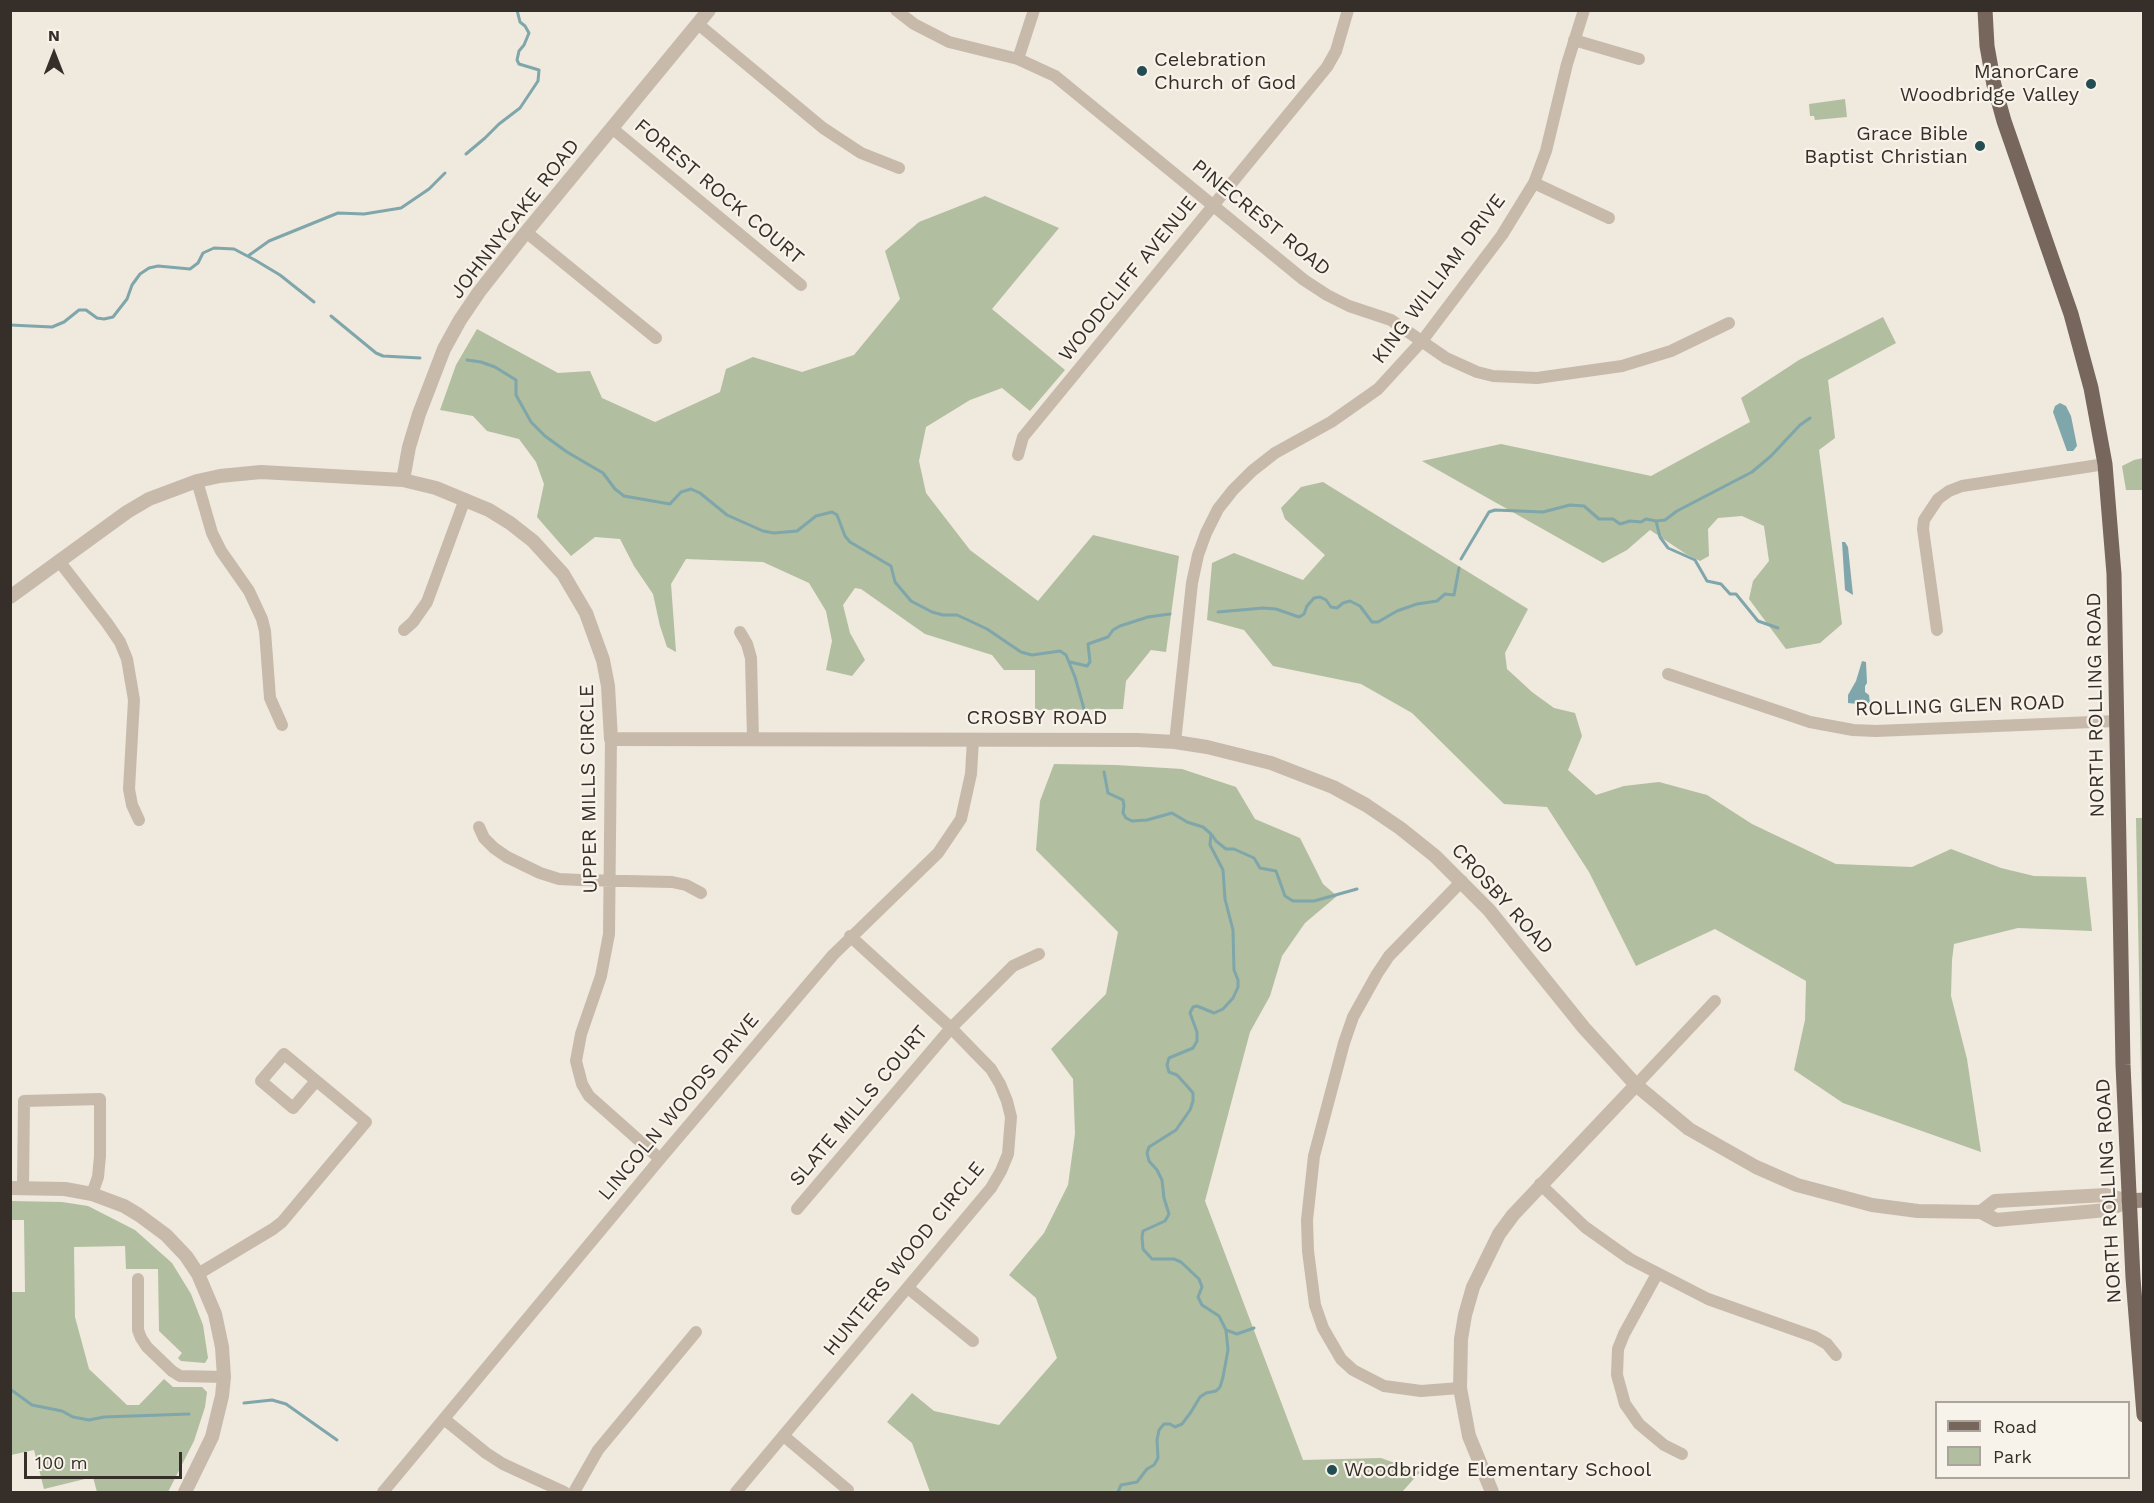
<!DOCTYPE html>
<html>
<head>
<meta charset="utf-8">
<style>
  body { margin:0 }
  #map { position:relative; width:2154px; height:1503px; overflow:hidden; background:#f0e9de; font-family:"Work Sans",sans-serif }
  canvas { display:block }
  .frame { position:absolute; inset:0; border:12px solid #362e29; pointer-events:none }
  .legend { position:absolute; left:1935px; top:1401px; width:195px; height:78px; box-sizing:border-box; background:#f8f3ea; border:2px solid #aaa49d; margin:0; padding:8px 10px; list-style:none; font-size:18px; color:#362e29 }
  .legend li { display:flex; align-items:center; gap:12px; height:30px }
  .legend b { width:30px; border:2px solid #aaa49d }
  .north { position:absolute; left:24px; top:24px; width:60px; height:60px; -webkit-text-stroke:4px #f8f3ea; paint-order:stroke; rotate:0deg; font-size:16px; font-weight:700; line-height:24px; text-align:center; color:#362e29 }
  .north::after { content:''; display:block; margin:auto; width:21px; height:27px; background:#362e29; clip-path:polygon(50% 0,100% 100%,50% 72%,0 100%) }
  .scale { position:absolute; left:24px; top:1452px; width:158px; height:27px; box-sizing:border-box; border:3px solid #362e29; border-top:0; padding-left:8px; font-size:18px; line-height:21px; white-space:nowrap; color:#362e29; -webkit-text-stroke:4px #f8f3ea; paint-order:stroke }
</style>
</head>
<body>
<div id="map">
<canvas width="2154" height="1503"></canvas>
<div class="frame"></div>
<ul class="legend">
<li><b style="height:8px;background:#76665c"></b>Road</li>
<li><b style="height:16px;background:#b1be9f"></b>Park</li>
</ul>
<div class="north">N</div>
<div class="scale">100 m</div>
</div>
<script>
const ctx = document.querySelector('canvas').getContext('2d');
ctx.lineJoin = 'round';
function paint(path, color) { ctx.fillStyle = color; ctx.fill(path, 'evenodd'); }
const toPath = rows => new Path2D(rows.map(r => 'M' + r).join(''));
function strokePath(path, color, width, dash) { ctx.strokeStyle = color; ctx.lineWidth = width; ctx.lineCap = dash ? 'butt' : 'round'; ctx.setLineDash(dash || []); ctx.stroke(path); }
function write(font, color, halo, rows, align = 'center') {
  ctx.font = font + ' "Work Sans",sans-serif'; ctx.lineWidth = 4.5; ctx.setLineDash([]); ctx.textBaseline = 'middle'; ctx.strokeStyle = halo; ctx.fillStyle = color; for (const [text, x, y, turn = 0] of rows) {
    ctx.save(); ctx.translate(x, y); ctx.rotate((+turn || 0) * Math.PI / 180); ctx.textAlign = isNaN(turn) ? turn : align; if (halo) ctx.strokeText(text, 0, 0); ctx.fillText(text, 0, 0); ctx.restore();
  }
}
paint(toPath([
  [1845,99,1847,117,1815,120,1814,116,1810,116,1809,104],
  [985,196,1059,228,992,309,1065,370,1030,411,1002,388,970,400,926,427,919,461,926,493,970,550,1038,601,1093,535,1179,556,1166,652,1151,650,1126,681,1123,709,1035,710,1035,670,1004,670,992,655,925,634,861,589,855,588,843,605,850,633,865,660,852,676,826,670,832,641,826,611,809,583,763,562,686,559,671,584,676,652,667,647,660,626,653,594,634,566,620,539,595,537,571,556,537,517,544,484,536,462,519,439,487,431,473,416,440,410,456,365,477,329,558,373,590,371,602,398,655,422,720,392,726,369,753,357,802,372,854,355,900,299,885,251,919,222],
  [1883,317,1896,343,1828,380,1835,438,1819,450,1842,624,1820,643,1786,649,1749,599,1753,581,1769,561,1764,526,1742,516,1718,518,1708,529,1709,556,1700,561,1686,554,1650,530,1627,550,1603,563,1422,461,1501,444,1651,476,1750,422,1741,398,1799,360],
  [2143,458,2143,490,2126,490,2122,466,2134,460],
  [1323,482,1528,609,1505,653,1507,669,1532,692,1554,708,1575,713,1582,736,1568,770,1596,795,1624,786,1659,782,1707,795,1752,824,1836,864,1912,867,1951,849,2001,868,2034,876,2086,877,2092,931,2018,928,1954,944,1952,960,1951,996,1967,1059,1981,1152,1843,1103,1794,1070,1805,1020,1806,981,1715,929,1636,966,1589,872,1547,807,1504,804,1412,713,1361,684,1273,666,1244,630,1207,620,1212,563,1234,553,1303,580,1325,555,1285,519,1281,508,1301,487],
  [1054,764,1116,765,1182,769,1236,787,1255,819,1300,838,1323,884,1337,896,1305,923,1282,956,1270,996,1250,1032,1205,1201,1303,1460,1381,1458,1420,1472,1402,1492,930,1492,912,1443,887,1422,912,1393,934,1411,999,1425,1057,1358,1036,1298,1009,1275,1044,1233,1068,1185,1075,1134,1073,1079,1051,1049,1106,994,1118,932,1036,850,1040,801],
  [2136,818,2144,818,2143,1178],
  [11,1201,62,1202,88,1206,135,1230,172,1263,191,1294,203,1325,208,1358,205,1363,181,1361,178,1358,182,1353,159,1331,158,1269,126,1269,125,1246,74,1247,75,1317,89,1369,127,1405,139,1405,164,1379,173,1387,202,1387,207,1392,205,1407,194,1441,168,1492,97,1492,93,1477,44,1489,34,1450,11,1455,11,1292,25,1292,24,1220,11,1220]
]), '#b1be9f');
paint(toPath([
  [2060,403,2066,406,2071,416,2077,446,2073,451,2067,451,2053,412,2055,406],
  [1842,542,1845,542,1848,547,1853,595,1845,590],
  [1862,661,1866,662,1867,683,1865,686,1865,692,1869,695,1870,703,1867,705,1848,703,1848,695,1856,681]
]), '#7fa6ab');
strokePath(toPath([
  [466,154,485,138,499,124,520,108,538,81,539,70,519,64,517,60,519,51,524,45,529,33,525,26,520,22,517,10],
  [248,256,269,241,338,213,364,214,401,208,429,189,445,173],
  [331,316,376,353,383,356,420,358],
  [10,325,52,327,64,322,79,310,86,310,97,318,104,319,113,317,127,299,132,285,140,274,149,268,158,266,190,269,198,263,203,253,214,248,234,249,255,260,280,275,314,302],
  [467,360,481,362,495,367,516,380,516,395,531,422,545,436,567,452,603,473,615,489,624,496,670,504,681,492,691,489,700,493,727,515,763,531,774,533,797,531,816,516,832,512,837,515,845,536,850,542,891,566,895,582,911,601,932,612,943,615,957,615,968,620,987,629,1021,652,1032,655,1060,651,1066,655,1075,677,1084,709],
  [1656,521,1660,537,1668,548,1695,560,1707,581,1721,584,1730,594,1736,594,1758,621,1778,628],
  [1461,559,1489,512,1495,510,1543,512,1570,505,1584,506,1599,519,1613,519,1620,524,1630,521,1641,522,1646,519,1656,521,1665,520,1677,511,1752,472,1771,456,1800,425,1810,418],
  [1218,612,1263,608,1276,609,1299,617,1304,614,1307,606,1314,598,1320,597,1326,600,1331,607,1337,608,1343,603,1350,601,1360,606,1372,622,1378,622,1397,611,1417,604,1437,601,1445,594,1454,595,1459,568],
  [1070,662,1087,666,1090,662,1088,644,1108,637,1113,630,1120,626,1148,617,1170,614],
  [1104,772,1108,793,1123,800,1124,806,1123,813,1126,818,1132,821,1147,820,1172,813,1187,822,1203,827,1211,834,1210,845,1223,870,1225,899,1233,930,1234,970,1238,980,1238,987,1233,998,1223,1009,1214,1013,1197,1006,1193,1007,1190,1013,1197,1032,1197,1041,1193,1048,1169,1058,1167,1065,1169,1072,1177,1075,1187,1086,1193,1093,1193,1101,1190,1110,1176,1130,1149,1147,1147,1153,1149,1161,1157,1170,1162,1180,1164,1198,1169,1214,1165,1221,1143,1231,1142,1237,1143,1249,1152,1259,1174,1259,1181,1262,1199,1279,1202,1287,1198,1297,1202,1305,1219,1316,1226,1330,1228,1350,1223,1377,1220,1387,1216,1391,1206,1393,1200,1397,1191,1412,1182,1424,1175,1427,1170,1424,1164,1424,1159,1430,1157,1440,1158,1458,1154,1465,1147,1469,1137,1482,1121,1485,1118,1492],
  [1212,835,1216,841,1226,849,1234,849,1254,858,1260,868,1276,871,1285,896,1293,901,1314,901,1357,889],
  [1226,1330,1237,1334,1254,1328],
  [10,1389,32,1405,62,1411,73,1417,89,1420,104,1417,189,1414],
  [244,1403,272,1400,286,1404,337,1440]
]), '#7fa6ab', 3);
strokePath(toPath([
  [896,10,914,24,949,42,1018,59,1055,76,1304,280,1327,295,1349,306,1391,320,1446,358,1477,372,1493,376,1537,378,1622,366,1671,351,1729,323],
  [698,24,823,128,861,153,899,168],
  [1574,40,1639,59],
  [1018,59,1034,10],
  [613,129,801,285],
  [1534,183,1609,218],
  [526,232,656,338],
  [1018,455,1023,437,1327,67,1336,51,1348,10],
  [197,481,212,533,221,551,249,591,262,619,265,631,270,698,282,725],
  [59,561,107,623,120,642,127,659,134,700,129,789,132,805,139,820],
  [404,630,413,622,427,602,465,499],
  [1937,630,1923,529,1924,520,1938,499,1949,491,1962,486,2105,464],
  [740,632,747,644,751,658,753,739],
  [1668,674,1810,722,1853,730,1876,731,2117,721],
  [611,739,609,934,601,976,581,1034,576,1061,582,1084,589,1096,660,1159],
  [1175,742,1192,583,1198,555,1206,533,1218,509,1233,490,1252,471,1275,453,1331,422,1378,389,1422,341,1502,235,1534,183,1546,151,1567,64,1584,10],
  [479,827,484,838,494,848,507,857,540,873,559,879,580,880,672,882,686,885,701,893],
  [1636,1085,1715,1001],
  [1540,1184,1585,1227,1630,1259,1708,1299,1815,1337,1827,1344,1836,1355],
  [23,1187,24,1101,100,1099,100,1156,98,1177,92,1194],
  [797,1209,951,1028,1013,966,1039,954],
  [198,1274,273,1229,282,1222,366,1122,284,1054,261,1081,293,1108,316,1081],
  [1657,1274,1624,1334,1618,1349,1617,1375,1625,1404,1639,1424,1664,1445,1682,1454],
  [138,1279,138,1330,141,1338,147,1347,172,1371,180,1376,224,1377],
  [908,1288,973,1341],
  [1460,1388,1421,1391,1384,1386,1353,1370,1341,1359,1323,1328,1315,1305,1308,1251,1307,1220,1314,1156,1344,1043,1353,1017,1377,974,1389,956,1462,881],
  [444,1419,486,1453,503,1464,564,1492],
  [785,1437,848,1490],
  [383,1492,660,1159,833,955,938,853,961,819,971,774,973,739],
  [574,1492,598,1450,696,1332],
  [736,1492,991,1188,1001,1171,1008,1154,1011,1117,1007,1101,1000,1084,991,1069,951,1028,850,936]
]), '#c7baab', 12);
strokePath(toPath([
  [403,480,409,447,419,414,444,349,460,320,479,292,523,236,709,10],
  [10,597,127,512,149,499,197,481,220,476,261,472,403,480,436,488,489,510,510,523,533,541,563,574,586,613,603,660,608,686,611,739,1138,740,1175,742,1207,747,1271,763,1333,787,1366,805,1400,828,1435,856,1489,910,1584,1028,1636,1085,1689,1129,1756,1167,1797,1185,1872,1205,1918,1211,1981,1212,1996,1220,2107,1210,2129,1201],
  [10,1188,65,1189,92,1194,124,1206,139,1215,166,1235,186,1256,198,1274,215,1314,222,1347,224,1377,222,1396,212,1437,185,1492],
  [1981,1212,1995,1201,2106,1195,2129,1201],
  [1492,1492,1469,1436,1460,1388,1461,1339,1465,1315,1473,1287,1499,1234,1513,1215,1636,1085]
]), '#c7baab', 14);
strokePath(toPath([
  [2129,1201,2144,1200]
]), '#9b897c', 15);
strokePath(toPath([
  [1985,10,1987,46,1994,85,2004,121,2071,314,2091,388,2105,464,2114,574,2123,1065,2133,1278,2144,1415]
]), '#76665c', 15);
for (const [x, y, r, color] of [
  [1142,71,6,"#234d53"],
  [2091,84,6,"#234d53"],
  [1980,146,6,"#234d53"],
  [1332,1470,6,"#234d53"]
]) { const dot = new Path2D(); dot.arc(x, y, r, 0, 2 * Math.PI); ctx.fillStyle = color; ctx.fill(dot); strokePath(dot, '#f8f3ea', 2); }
write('20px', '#362e29', '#f8f3ea', [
  ["Celebration",1154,60],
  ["Church of God",1154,83],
  ["ManorCare",2079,72,"right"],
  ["Woodbridge Valley",2079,95,"right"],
  ["Grace Bible",1968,134,"right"],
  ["Baptist Christian",1968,157,"right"],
  ["Woodbridge Elementary School",1344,1470]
], 'left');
write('20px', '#362e29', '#f8f3ea', [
  ["FOREST ROCK COURT",719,192,40],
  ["PINECREST ROAD",1261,218,39],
  ["JOHNNYCAKE ROAD",515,219,-52],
  ["WOODCLIFF AVENUE",1128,279,-51],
  ["KING WILLIAM DRIVE",1439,279,-53],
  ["NORTH ROLLING ROAD",2096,705,-91],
  ["ROLLING GLEN ROAD",1960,706,-2],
  ["CROSBY ROAD",1037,718],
  ["UPPER MILLS CIRCLE",589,789,-91],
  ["CROSBY ROAD",1502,899,48],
  ["SLATE MILLS COURT",859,1106,-50],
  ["LINCOLN WOODS DRIVE",679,1107,-50],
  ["NORTH ROLLING ROAD",2109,1191,-93],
  ["HUNTERS WOOD CIRCLE",904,1259,-51]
]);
</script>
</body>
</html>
